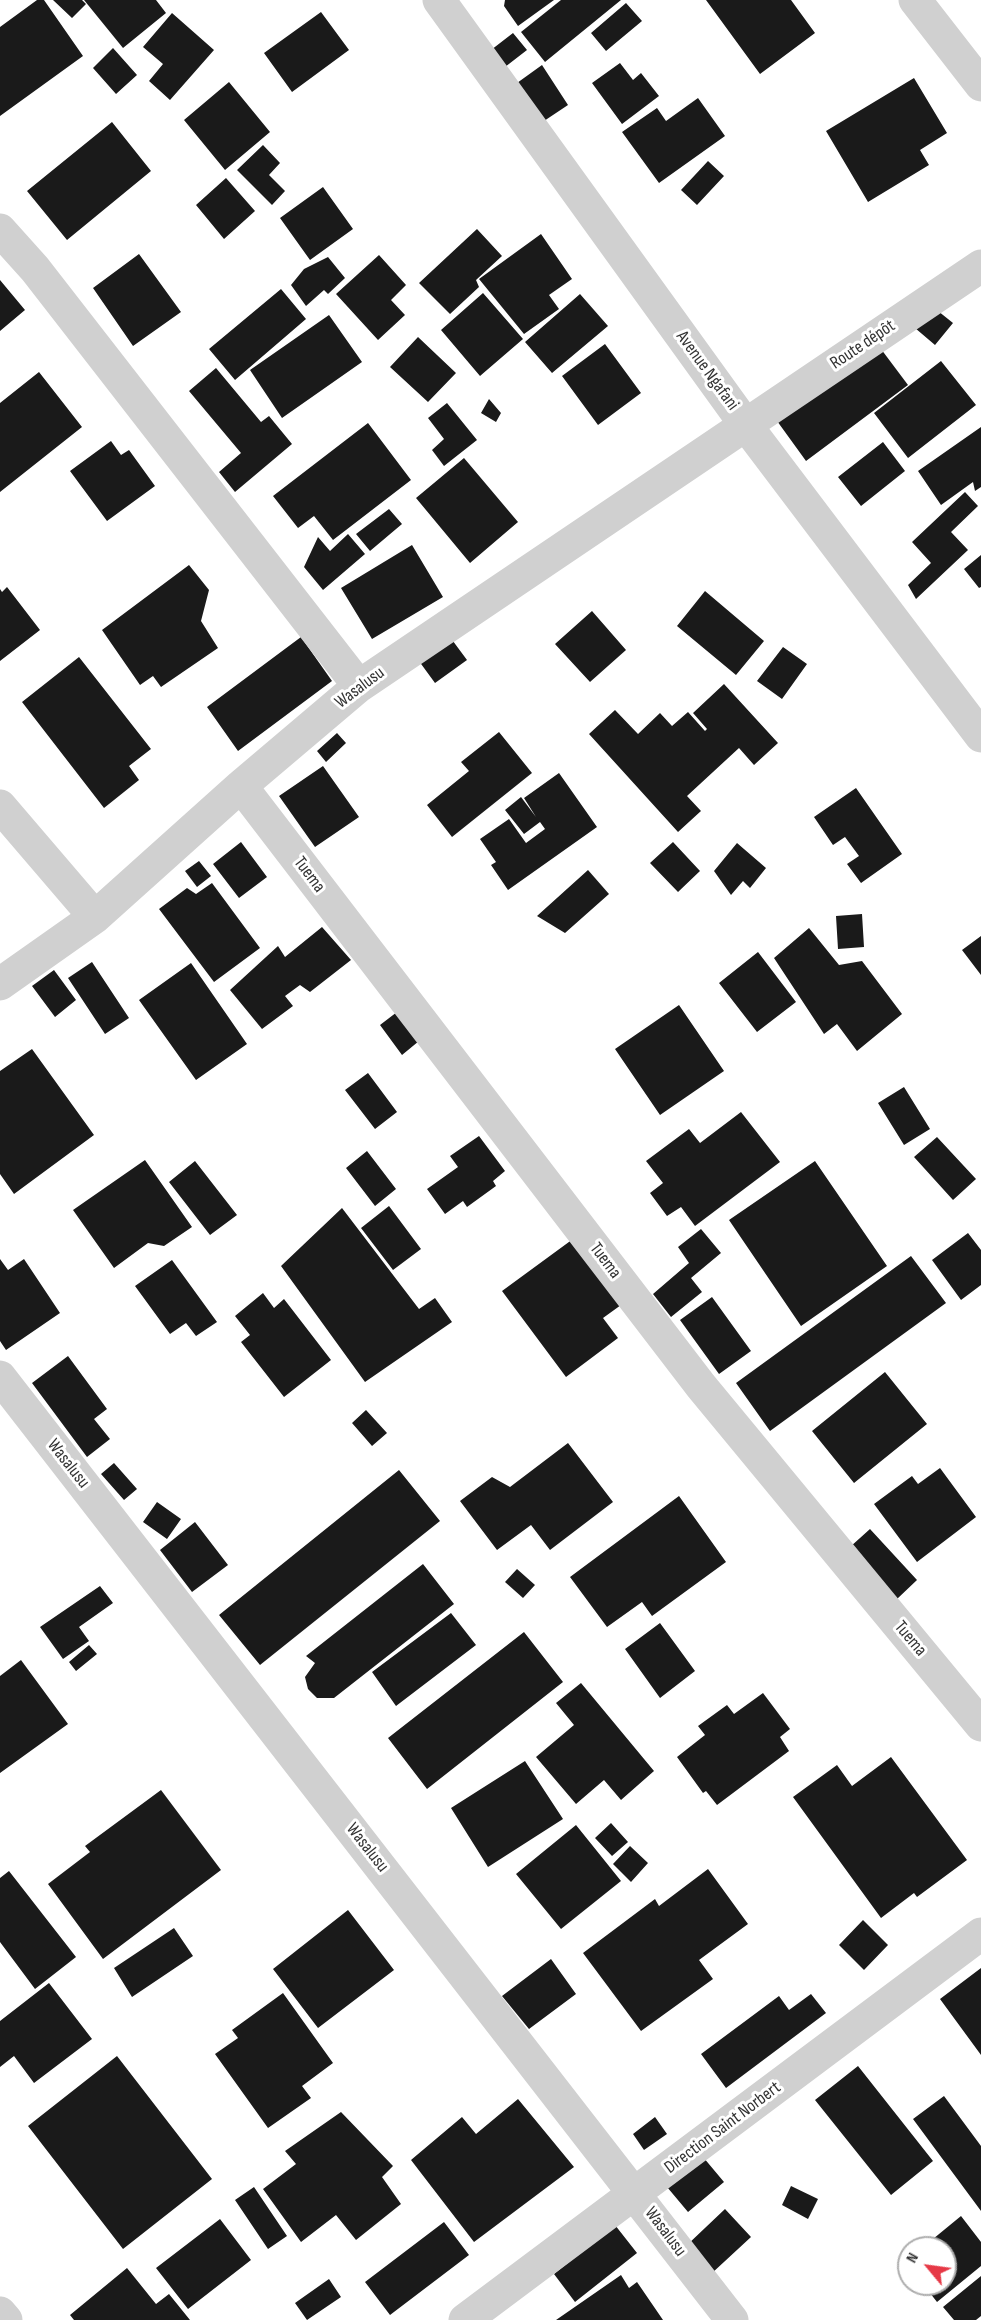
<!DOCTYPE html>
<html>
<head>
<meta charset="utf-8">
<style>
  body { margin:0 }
  #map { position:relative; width:981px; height:2320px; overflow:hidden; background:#fff; font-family:"Sofia Sans Condensed",sans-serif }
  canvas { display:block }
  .north { position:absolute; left:897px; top:2236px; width:60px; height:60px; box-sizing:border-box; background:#fff; border:2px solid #adadad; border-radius:50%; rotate:299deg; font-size:16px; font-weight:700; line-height:24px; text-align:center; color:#333 }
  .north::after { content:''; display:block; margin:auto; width:21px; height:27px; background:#e63946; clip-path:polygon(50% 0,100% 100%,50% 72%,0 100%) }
</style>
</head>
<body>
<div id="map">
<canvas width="981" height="2320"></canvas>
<div class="north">N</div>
</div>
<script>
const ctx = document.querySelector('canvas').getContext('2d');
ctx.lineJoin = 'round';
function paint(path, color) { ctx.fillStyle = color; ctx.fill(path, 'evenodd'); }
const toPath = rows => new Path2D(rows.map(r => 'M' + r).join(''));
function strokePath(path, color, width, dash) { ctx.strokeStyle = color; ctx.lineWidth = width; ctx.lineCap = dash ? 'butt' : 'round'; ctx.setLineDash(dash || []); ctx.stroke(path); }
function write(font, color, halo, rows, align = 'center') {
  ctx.font = font + ' "Sofia Sans Condensed",sans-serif'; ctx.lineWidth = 6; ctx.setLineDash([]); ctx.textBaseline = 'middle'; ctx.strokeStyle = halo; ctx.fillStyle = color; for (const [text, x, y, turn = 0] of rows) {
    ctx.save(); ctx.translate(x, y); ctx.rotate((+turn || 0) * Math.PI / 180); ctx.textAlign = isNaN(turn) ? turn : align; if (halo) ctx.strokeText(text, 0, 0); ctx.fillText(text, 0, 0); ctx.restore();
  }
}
paint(toPath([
  [37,0,44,0,83,56,0,116,0,27],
  [53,0,82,0,86,4,72,18],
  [84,0,156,0,166,13,123,48],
  [505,0,554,0,518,26,504,6],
  [561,0,621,0,545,62,521,32],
  [706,0,791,0,815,33,760,74],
  [626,3,642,21,606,51,591,33],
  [321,12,349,50,292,92,264,53],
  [172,13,214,50,170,100,149,81,163,64,143,47],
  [513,33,527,50,505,67,491,50],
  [113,48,137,75,116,94,93,68],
  [620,63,633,80,641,73,659,96,622,124,592,83],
  [542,65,568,105,544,121,517,83],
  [914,78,947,133,920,150,929,165,868,202,826,131],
  [229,82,270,132,225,170,184,120],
  [698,98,725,136,659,183,622,132,657,108,666,121],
  [112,122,151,171,67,240,27,191],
  [263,145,280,163,269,175,285,191,272,205,237,170],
  [708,161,724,176,697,205,681,190],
  [226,178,255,211,224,239,196,205],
  [323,187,353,229,310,260,280,218],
  [477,229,502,256,476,280,479,287,450,314,419,283],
  [541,234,572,279,549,295,559,309,524,334,479,279],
  [139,254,181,312,133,346,93,288],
  [379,255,406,285,391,300,405,315,378,340,336,294],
  [328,257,345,278,328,294,324,290,306,306,291,285,304,269],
  [0,280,25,310,0,331],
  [281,289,306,319,235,380,209,349],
  [483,293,523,339,480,376,441,330],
  [580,294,608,326,552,373,525,342],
  [933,307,953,323,935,345,915,328],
  [329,315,362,362,282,418,250,370],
  [418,337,456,373,428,402,390,367],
  [605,344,641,393,598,425,562,376],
  [881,349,908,385,806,461,772,414],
  [941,361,976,405,908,458,874,413],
  [216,368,261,422,269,416,292,444,235,492,219,472,241,453,189,391],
  [39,372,82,427,0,492,0,403],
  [489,399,501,413,496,422,481,413],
  [447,403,477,440,444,466,432,450,444,439,428,418],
  [368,423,411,480,333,540,314,516,298,528,273,496],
  [981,427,981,487,975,491,973,482,941,505,918,471],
  [111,441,121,455,129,450,155,486,107,521,70,471],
  [883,442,905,471,861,506,838,477],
  [464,458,518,522,470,563,416,498],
  [965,492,978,506,951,532,968,550,916,599,908,585,931,563,912,542],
  [389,509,402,524,370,551,356,534],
  [348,534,365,554,323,590,304,567,318,537,330,551],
  [412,545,443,597,372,639,341,588],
  [981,555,981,587,979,588,964,569],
  [189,565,209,590,201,621,218,648,161,687,153,676,140,685,102,630],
  [7,587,40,630,0,661,0,589,2,592],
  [705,591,764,641,736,675,677,626],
  [592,611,626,650,590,682,555,644],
  [447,633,467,660,435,683,416,657],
  [301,637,332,681,238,751,207,707],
  [783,647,807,664,782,699,757,681],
  [79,657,151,749,129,766,139,780,104,808,22,702],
  [724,684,778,743,754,765,739,748,687,796,701,811,678,832,589,734,615,710,638,734,660,713,672,726,688,712,705,731,707,729,693,713],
  [499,732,532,773,452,837,427,805,469,771,461,762],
  [337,733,346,743,326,762,317,751],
  [323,766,359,817,315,847,279,796],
  [559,773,597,827,508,890,491,865,496,862,480,839,509,819,526,843,545,829,540,822,524,834,505,810,521,797,536,817,524,798],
  [856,788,902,854,861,883,847,864,859,856,845,837,833,845,814,817],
  [241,842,267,877,239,898,213,864],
  [673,842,700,871,678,892,650,863],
  [737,843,766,868,750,888,743,881,731,895,714,871],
  [199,861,211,876,197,887,185,871],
  [588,870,609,894,565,933,537,916],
  [212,883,260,948,214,982,159,909,187,888,196,894],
  [862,914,864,947,838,949,836,916],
  [322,927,351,960,310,992,300,985,285,996,293,1006,262,1029,230,990,278,946,285,957],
  [809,928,839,965,862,961,902,1014,857,1051,837,1024,824,1034,774,958],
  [981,936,981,975,962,950],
  [758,952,796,1002,757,1032,719,983],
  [92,962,129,1018,105,1034,68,978],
  [191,963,247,1044,196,1080,139,1000],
  [54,970,76,1000,55,1017,32,986],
  [679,1005,724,1071,660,1115,615,1049],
  [397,1012,419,1041,402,1055,380,1025],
  [32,1049,94,1135,14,1194,0,1174,0,1071],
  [368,1073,397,1112,375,1129,345,1090],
  [904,1087,930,1129,904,1145,878,1103],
  [741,1112,780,1162,695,1226,681,1207,667,1216,650,1193,663,1183,646,1161,689,1129,700,1143],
  [479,1136,505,1171,493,1181,496,1186,467,1207,463,1201,445,1214,427,1189,458,1167,450,1156],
  [937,1137,976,1179,953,1200,914,1157],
  [367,1151,396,1189,375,1206,346,1168],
  [145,1160,192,1227,164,1246,148,1243,114,1268,73,1210],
  [195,1161,237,1215,210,1235,169,1182],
  [815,1161,887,1266,801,1326,729,1220],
  [389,1206,421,1249,393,1270,361,1228],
  [342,1208,419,1309,435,1298,452,1322,365,1382,281,1266],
  [701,1229,721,1253,691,1278,702,1292,671,1317,653,1294,689,1263,678,1247],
  [968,1233,981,1250,981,1285,961,1300,932,1260],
  [573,1239,621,1305,603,1318,618,1338,566,1377,502,1291],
  [911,1256,946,1303,770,1431,736,1383],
  [0,1259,8,1270,24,1259,60,1313,6,1350,0,1341],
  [172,1260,217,1322,196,1336,186,1323,170,1334,135,1286],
  [263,1293,274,1308,284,1299,331,1360,284,1397,241,1342,250,1335,235,1316],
  [712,1297,751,1351,719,1374,680,1320],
  [68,1356,107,1409,94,1419,110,1439,87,1457,32,1383],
  [885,1372,927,1424,854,1483,812,1431],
  [366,1410,387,1433,372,1446,352,1423],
  [568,1443,613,1502,550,1550,531,1525,497,1550,460,1501,492,1477,510,1487],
  [114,1463,137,1489,124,1500,101,1474],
  [940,1468,976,1517,917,1562,874,1504,912,1476,918,1484],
  [399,1470,440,1521,260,1665,219,1615],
  [679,1496,726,1562,652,1616,642,1602,607,1627,570,1577],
  [157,1502,181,1519,167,1539,143,1522],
  [195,1522,228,1565,192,1592,160,1550],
  [870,1529,917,1580,897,1599,850,1547],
  [423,1564,454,1604,334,1698,317,1698,308,1689,305,1677,315,1663,306,1656],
  [517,1569,535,1585,523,1598,505,1582],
  [100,1586,113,1603,79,1627,89,1641,63,1659,40,1627],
  [451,1613,476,1645,396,1706,372,1672],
  [660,1623,695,1671,660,1698,625,1649],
  [524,1632,563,1682,427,1789,388,1738],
  [89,1645,97,1654,76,1671,69,1662],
  [21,1660,68,1724,0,1773,0,1676],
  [581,1683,654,1771,621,1800,604,1780,576,1804,536,1757,574,1725,556,1703],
  [763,1693,790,1729,780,1737,789,1751,717,1805,706,1791,703,1793,677,1757,705,1735,698,1726,727,1705,734,1714],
  [891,1757,967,1860,917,1897,914,1893,881,1918,793,1797,837,1765,852,1786],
  [525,1761,563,1819,488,1867,451,1808],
  [161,1790,221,1870,103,1959,48,1884,90,1852,85,1846],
  [611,1823,628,1842,612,1856,595,1838],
  [576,1825,621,1881,561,1929,516,1874],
  [630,1846,648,1863,631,1882,613,1864],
  [708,1869,748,1924,699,1960,713,1979,641,2031,583,1953,655,1899,659,1906],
  [9,1871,76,1957,35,1989,0,1942,0,1878],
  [348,1910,394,1970,318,2028,273,1969],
  [863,1920,888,1945,864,1970,839,1945],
  [174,1928,193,1956,132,1997,114,1968],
  [551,1959,576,1994,529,2029,502,1996],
  [981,1968,981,2055,940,1999],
  [49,1983,92,2039,34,2083,14,2056,0,2067,0,2021],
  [283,1993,333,2063,302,2086,311,2098,268,2128,215,2054,238,2038,232,2030],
  [811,1994,826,2013,726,2088,701,2054,779,1996,789,2010],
  [117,2056,212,2179,123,2249,28,2126],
  [858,2066,933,2161,891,2195,815,2100],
  [944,2096,981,2146,981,2211,913,2119],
  [518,2099,574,2167,474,2242,411,2160,462,2117,476,2134],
  [341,2112,393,2166,382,2177,401,2204,356,2240,336,2215,301,2242,263,2189,296,2164,285,2151],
  [655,2117,667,2134,644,2150,633,2134],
  [698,2151,724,2182,688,2212,662,2181],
  [791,2186,818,2199,808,2219,782,2205],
  [254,2187,287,2236,268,2249,235,2200],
  [725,2209,751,2237,711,2274,686,2246],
  [961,2216,981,2242,981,2266,937,2302,923,2284,945,2284,945,2248,922,2248],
  [220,2219,251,2260,188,2309,156,2268],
  [444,2222,469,2255,390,2315,365,2282],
  [615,2225,637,2253,575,2302,554,2274],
  [127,2268,156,2304,169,2294,190,2320,74,2320,70,2315],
  [621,2275,629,2288,637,2282,663,2320,556,2320],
  [981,2276,981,2316,976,2320,954,2320,943,2307],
  [329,2279,341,2297,307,2320,295,2303]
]), '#1a1a1a');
strokePath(toPath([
  [439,0,745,424,981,736],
  [915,0,981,85],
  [0,230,35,269,359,686],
  [241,786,701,1386,981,1725],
  [0,806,95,917],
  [0,984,95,917,241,786,359,686,981,266],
  [0,1377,732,2320],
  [0,2313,6,2320],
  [465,2320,981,1934]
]), '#d0d0d0', 33);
write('18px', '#333', '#fff', [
  ["Route dépôt",863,345,-34],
  ["Avenue Ngafani",707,371,54],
  ["Wasalusu",360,688,-37],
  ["Tuema",309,875,53],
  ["Tuema",605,1261,53],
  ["Wasalusu",68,1464,52],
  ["Tuema",910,1639,50],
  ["Wasalusu",367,1848,52],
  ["Direction Saint Norbert",723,2128,-37],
  ["Wasalusu",665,2232,53]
]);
</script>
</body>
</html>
